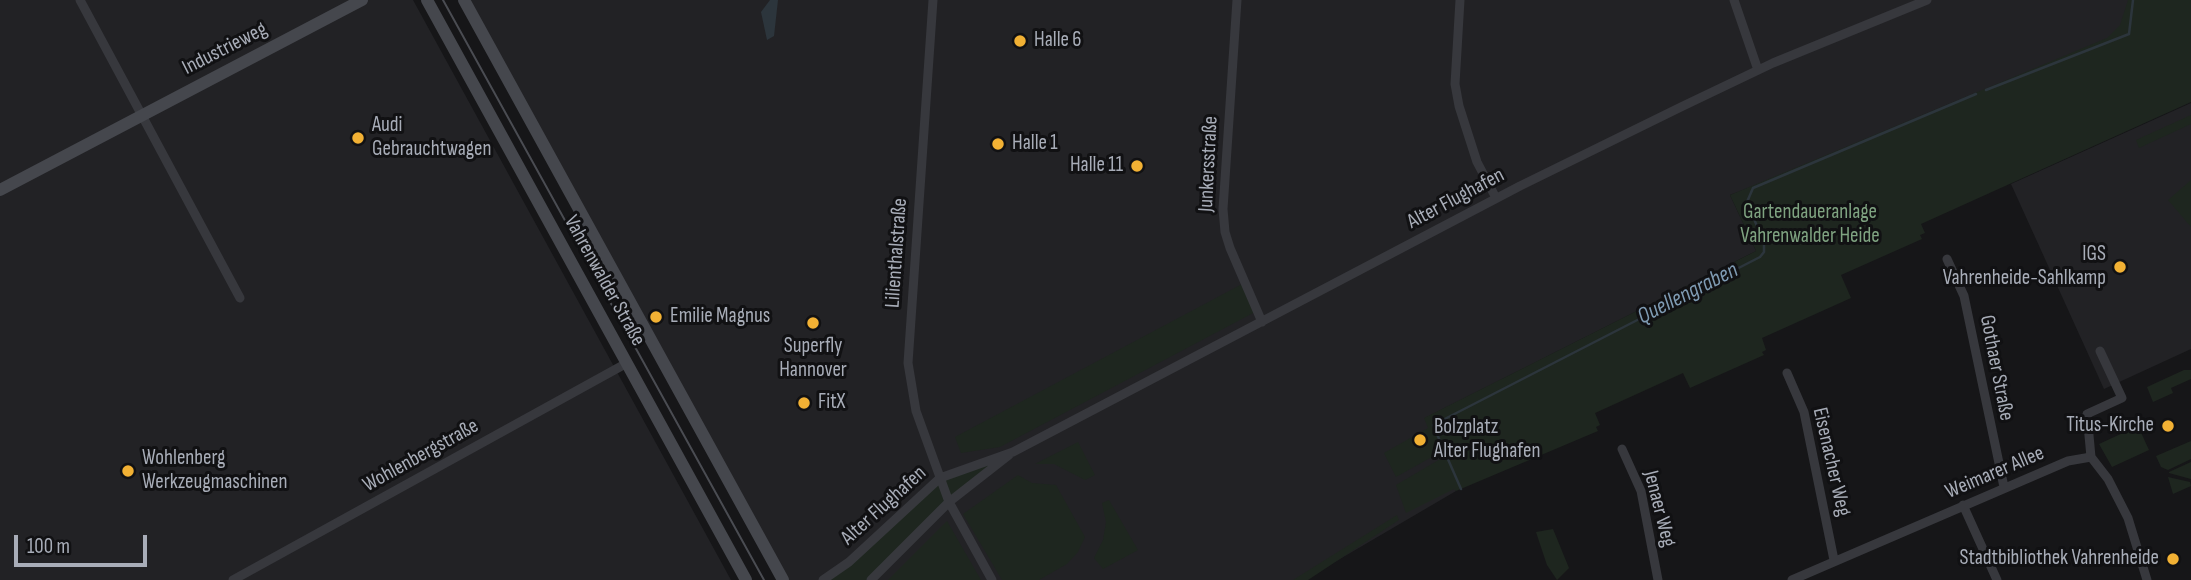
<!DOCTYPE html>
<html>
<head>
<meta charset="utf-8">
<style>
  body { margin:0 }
  #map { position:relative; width:2191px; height:580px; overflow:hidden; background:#161618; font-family:"Sofia Sans Condensed",sans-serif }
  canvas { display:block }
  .scale { position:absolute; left:14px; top:535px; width:133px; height:32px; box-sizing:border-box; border:4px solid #a8adb8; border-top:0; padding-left:9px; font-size:21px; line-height:24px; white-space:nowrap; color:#a8adb8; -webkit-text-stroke:5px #111113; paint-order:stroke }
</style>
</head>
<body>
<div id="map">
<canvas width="2191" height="580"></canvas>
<div class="scale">100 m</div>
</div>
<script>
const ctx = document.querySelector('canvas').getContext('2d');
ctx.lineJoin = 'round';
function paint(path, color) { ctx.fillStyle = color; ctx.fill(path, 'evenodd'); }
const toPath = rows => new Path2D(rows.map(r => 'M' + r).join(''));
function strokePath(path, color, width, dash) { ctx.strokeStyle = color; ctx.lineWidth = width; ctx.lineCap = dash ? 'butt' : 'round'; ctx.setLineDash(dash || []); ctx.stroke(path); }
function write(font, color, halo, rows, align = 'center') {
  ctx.font = font + ' "Sofia Sans Condensed",sans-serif'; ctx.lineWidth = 6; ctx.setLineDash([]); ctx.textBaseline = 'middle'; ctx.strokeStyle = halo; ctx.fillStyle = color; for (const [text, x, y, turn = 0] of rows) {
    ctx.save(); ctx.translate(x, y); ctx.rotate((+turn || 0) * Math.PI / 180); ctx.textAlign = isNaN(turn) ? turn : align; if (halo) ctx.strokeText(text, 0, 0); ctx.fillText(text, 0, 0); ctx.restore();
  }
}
paint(toPath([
  [0,0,413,0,731,580,0,580],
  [465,0,2159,0,2158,29,1730,195,1756,251,1425,418,1456,491,1304,580,783,580],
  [2191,103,2191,349,2104,389,2011,184]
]), '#222225');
paint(toPath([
  [2128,0,2191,0,2191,102,1921,224,1925,233,1920,235,1922,239,1841,275,1851,298,1762,338,1766,350,1762,352,1764,355,1690,388,1683,373,1595,413,1600,425,1596,427,1598,431,1456,491,1454,489,1406,513,1396,485,1442,458,1439,453,1396,477,1384,453,1428,428,1424,418,1756,251,1730,195,2107,38,2120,25],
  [2191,115,2191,124,2139,148,2136,140],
  [2191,180,2191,227,2168,200],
  [1244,283,1257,311,1000,447,961,453,955,437],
  [2184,370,2191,370,2191,379,2171,388,2173,393,2153,402,2147,387],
  [2138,426,2149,450,2112,467,2099,444],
  [2191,441,2191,459,2168,470,2161,467,2156,456],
  [1078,442,1095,475,1085,480,1054,464,1035,464],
  [1013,452,968,487,871,580,822,580,940,478],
  [2191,462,2191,479,2169,473,2169,472],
  [1018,475,1032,483,1056,485,1085,537,1078,552,1067,564,1039,580,1002,580,963,514],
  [2168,477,2190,482,2191,486,2173,494],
  [1109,500,1138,550,1103,569,1094,558,1103,540,1106,522,1102,503],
  [1397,515,1399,520,1308,580,1293,580],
  [947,521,981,580,888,580],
  [1553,529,1569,568,1557,580,1547,565,1536,532]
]), '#1e261f');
paint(toPath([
  [770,0,778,0,774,36,767,40,761,12]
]), '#2c353c');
strokePath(toPath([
  [1986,90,2129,34,2133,0],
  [1461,489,1433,425,1760,257,1764,252,1764,243,1747,202,1753,188,1976,94]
]), '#2c353c', 2.5);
strokePath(toPath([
  [80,0,240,298],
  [933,0,908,363,916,411,949,502,992,580],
  [1237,0,1223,209,1225,232,1230,248,1262,322],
  [1460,0,1455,84,1459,106,1477,162,1496,198],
  [1734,0,1758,70],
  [1947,259,1964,296,2004,487],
  [1787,373,1804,412,1834,560],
  [1622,449,1641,491,1658,580],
  [2091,457,2108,479,2128,518,2147,580],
  [2091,457,2087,414,2122,398,2100,351],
  [1963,505,1997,580],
  [233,580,627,363],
  [823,580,849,562,940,478,1013,452,1520,186,1683,106,1773,63,1927,0],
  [871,580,949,502,1009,455],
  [1792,580,2068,461,2091,457]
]), '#37383d', 9);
strokePath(toPath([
  [427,0,746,580],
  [464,0,783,580],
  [0,190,362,0]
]), '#45474d', 12);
strokePath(toPath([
  [443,0,764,580]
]), '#4a4c52', 2);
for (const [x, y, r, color] of [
  [1020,41,7,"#f2b134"],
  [358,138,7,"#f2b134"],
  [998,144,7,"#f2b134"],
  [1137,166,7,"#f2b134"],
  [2120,267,7,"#f2b134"],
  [656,317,7,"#f2b134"],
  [813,323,7,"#f2b134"],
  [804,403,7,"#f2b134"],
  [2168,426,7,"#f2b134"],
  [1420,440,7,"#f2b134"],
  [128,471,7,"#f2b134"],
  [2173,559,7,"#f2b134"]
]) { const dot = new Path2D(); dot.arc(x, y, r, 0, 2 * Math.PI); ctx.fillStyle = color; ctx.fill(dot); strokePath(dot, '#111113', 2.5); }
write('21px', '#a8adb8', '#111113', [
  ["Halle 6",1034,41],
  ["Audi",372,126],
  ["Gebrauchtwagen",372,150],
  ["Halle 1",1012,144],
  ["Halle 11",1123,166,"right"],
  ["IGS",2106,255,"right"],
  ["Vahrenheide-Sahlkamp",2106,279,"right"],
  ["Emilie Magnus",670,317],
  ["Superfly",813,347,"center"],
  ["Hannover",813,371,"center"],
  ["FitX",818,403],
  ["Titus-Kirche",2154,426,"right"],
  ["Bolzplatz",1434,428],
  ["Alter Flughafen",1434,452],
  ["Wohlenberg",142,459],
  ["Werkzeugmaschinen",142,483],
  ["Stadtbibliothek Vahrenheide",2159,559,"right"]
], 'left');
write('21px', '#a8adb8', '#111113', [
  ["Industrieweg",225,49,-27],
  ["Junkersstraße",1209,164,-87],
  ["Alter Flughafen",1456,199,-28],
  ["Lilienthalstraße",897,253,-86],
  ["Vahrenwalder Straße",604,281,61],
  ["Gothaer Straße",1996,368,79],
  ["Wohlenbergstraße",421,456,-29],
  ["Eisenacher Weg",1831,462,77],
  ["Weimarer Allee",1995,473,-23],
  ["Alter Flughafen",884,506,-42],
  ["Jenaer Weg",1659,509,76]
]);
write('21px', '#7fa381', '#111113', [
  ["Gartendaueranlage",1810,213],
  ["Vahrenwalder Heide",1810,237]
]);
write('italic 23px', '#7f9bb3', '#111113', [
  ["Quellengraben",1688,294,-27]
]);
</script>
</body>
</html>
